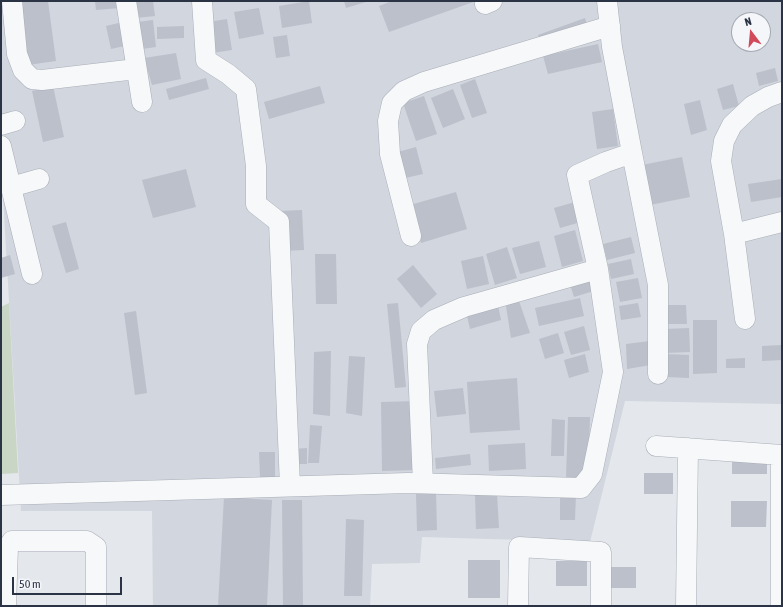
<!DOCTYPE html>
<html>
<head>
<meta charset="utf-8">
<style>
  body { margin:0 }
  #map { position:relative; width:783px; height:607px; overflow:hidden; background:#e4e7ec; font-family:"Asap Condensed",sans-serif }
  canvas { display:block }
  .frame { position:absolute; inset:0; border:2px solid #2b3445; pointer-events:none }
  .north { position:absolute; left:731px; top:12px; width:40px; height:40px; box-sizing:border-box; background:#f4f6f9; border:1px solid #a4a8b1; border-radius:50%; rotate:344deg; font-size:11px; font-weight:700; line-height:16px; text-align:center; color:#2b3445 }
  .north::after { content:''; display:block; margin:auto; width:14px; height:18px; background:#d1495b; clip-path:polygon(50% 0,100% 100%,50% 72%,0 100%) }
  .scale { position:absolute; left:12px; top:577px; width:110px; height:18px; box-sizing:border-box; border:2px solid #2b3445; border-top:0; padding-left:5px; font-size:12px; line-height:14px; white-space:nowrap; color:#2b3445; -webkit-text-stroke:3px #f4f6f9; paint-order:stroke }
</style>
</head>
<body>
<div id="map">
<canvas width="783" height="607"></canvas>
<div class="frame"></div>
<div class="north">N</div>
<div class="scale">50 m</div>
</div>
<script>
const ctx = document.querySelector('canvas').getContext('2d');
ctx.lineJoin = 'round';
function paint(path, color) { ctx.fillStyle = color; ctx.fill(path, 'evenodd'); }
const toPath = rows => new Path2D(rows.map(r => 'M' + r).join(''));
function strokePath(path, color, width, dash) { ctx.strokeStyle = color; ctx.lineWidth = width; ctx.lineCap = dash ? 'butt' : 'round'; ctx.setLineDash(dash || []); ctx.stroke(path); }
paint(toPath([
  [1,1,782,1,782,404,625,401,590,542,422,537,420,563,372,564,370,606,153,606,152,511,21,511,1,161],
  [739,20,763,20,763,44,739,44]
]), '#d2d6de');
paint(toPath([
  [9,303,18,473,1,474,1,307]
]), '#c9d6c5');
paint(toPath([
  [19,1,48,1,56,61,28,65],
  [95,1,120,1,120,8,96,10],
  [153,1,155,16,136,18,134,2],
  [309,1,312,23,282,28,279,6],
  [344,1,369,1,346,8],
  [392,1,476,1,389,32,379,6],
  [259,8,264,34,239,39,234,12],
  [585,18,588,29,542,45,538,35],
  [227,19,232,50,212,53,208,22],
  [153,20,156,47,142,49,137,22],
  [127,21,133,44,111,49,106,26],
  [184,26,184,38,157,39,157,27],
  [287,35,290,56,276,58,273,37],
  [598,44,602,62,548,74,543,56],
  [176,53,181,79,152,85,144,58],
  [775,68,778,81,759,86,756,73],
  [206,78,209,89,169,100,166,89],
  [475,79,487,113,472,118,460,85],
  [733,84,739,106,723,110,717,89],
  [53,86,64,137,43,142,32,91],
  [320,86,325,103,269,119,264,102],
  [453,89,465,119,443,128,431,98],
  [424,96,437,134,416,141,403,103],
  [700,100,707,130,691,135,684,104],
  [613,109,618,146,597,149,592,112],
  [416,147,423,174,401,179,394,153],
  [682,157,690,197,650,205,642,165],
  [186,169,196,207,153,218,142,180],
  [782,179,782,197,751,202,748,184],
  [456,192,467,229,421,243,410,205],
  [575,202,581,222,560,228,554,208],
  [302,210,304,250,282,251,280,211],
  [66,222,79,269,66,273,52,226],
  [575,230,583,261,562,267,554,236],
  [631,237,635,253,607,260,603,244],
  [539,241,546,267,520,274,512,248],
  [507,247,517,278,495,285,486,254],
  [315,254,336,254,337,304,316,304],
  [10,255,15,274,1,278,1,258],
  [483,256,489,284,467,289,461,261],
  [631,259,634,274,611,279,608,264],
  [413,265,437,294,421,308,397,279],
  [591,274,597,290,574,297,569,281],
  [638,278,642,298,620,302,616,282],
  [580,298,584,316,539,326,535,308],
  [519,301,530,333,511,338,506,306],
  [398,303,406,387,395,388,387,304],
  [638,303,641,317,621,320,619,306],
  [498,305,501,320,470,329,466,311],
  [664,305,686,305,687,324,664,324],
  [136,311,147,393,135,395,124,313],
  [693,320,717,320,717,373,693,374],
  [584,326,590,350,571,355,564,332],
  [689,328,690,352,665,353,664,329],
  [558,333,564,353,545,359,539,339],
  [650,341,651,365,627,369,626,344],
  [782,345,782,360,762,361,762,346],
  [331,351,330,416,313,414,314,352],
  [585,354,589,372,569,378,564,360],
  [665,354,689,355,689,378,665,377],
  [349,356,365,357,362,416,346,413],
  [745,358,745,368,726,368,726,359],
  [517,378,520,430,470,433,467,382],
  [463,388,466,414,437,417,434,391],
  [417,401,418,470,382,471,381,402],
  [568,417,590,417,588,478,566,478],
  [552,419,565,420,564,456,551,456],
  [310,425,322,426,319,463,308,463],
  [525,443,526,469,489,471,488,445],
  [307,448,307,464,291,464,291,449],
  [259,452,275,452,275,477,260,477],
  [470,454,471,465,436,469,435,458],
  [732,458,767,458,767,474,732,474],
  [644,473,673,473,673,494,644,494],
  [436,493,437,530,417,531,416,494],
  [497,494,499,528,476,529,475,495],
  [560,494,576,494,575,520,560,520],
  [224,497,272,500,267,606,218,606],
  [282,500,302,500,303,606,283,606],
  [731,501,767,501,766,527,731,527],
  [346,519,364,520,362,596,344,596],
  [468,560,500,560,500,598,468,598],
  [556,561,587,561,587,586,556,586],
  [609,567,636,567,636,588,609,588]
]), '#bbc0ca');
const minor = toPath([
  [12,1,17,54,23,70,32,79,42,80,136,69],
  [126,1,142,102],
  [202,1,206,60,228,74,246,89,256,166,256,204,279,222,290,486],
  [485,4,492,1],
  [1,125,15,121],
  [1,146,32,274],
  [632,153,658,285,658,374],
  [11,187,39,179],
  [734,234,782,222],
  [411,236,390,154,388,121,392,103,404,91,424,82,610,26],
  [745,319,734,234,721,161,724,141,732,125,752,106,768,97,782,92],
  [656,446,782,455],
  [781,455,781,606],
  [423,483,417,344,421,331,434,320,464,307,598,269,577,175,606,162,632,153,612,47,607,1],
  [1,495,408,483,581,488,592,474,613,372,598,269],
  [6,606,8,547,12,541,87,541,96,547,96,606],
  [518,606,519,547,601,552,601,606],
  [686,606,688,448]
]);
strokePath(minor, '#a9aeb7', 21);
strokePath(minor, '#f7f8fa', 20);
</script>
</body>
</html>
